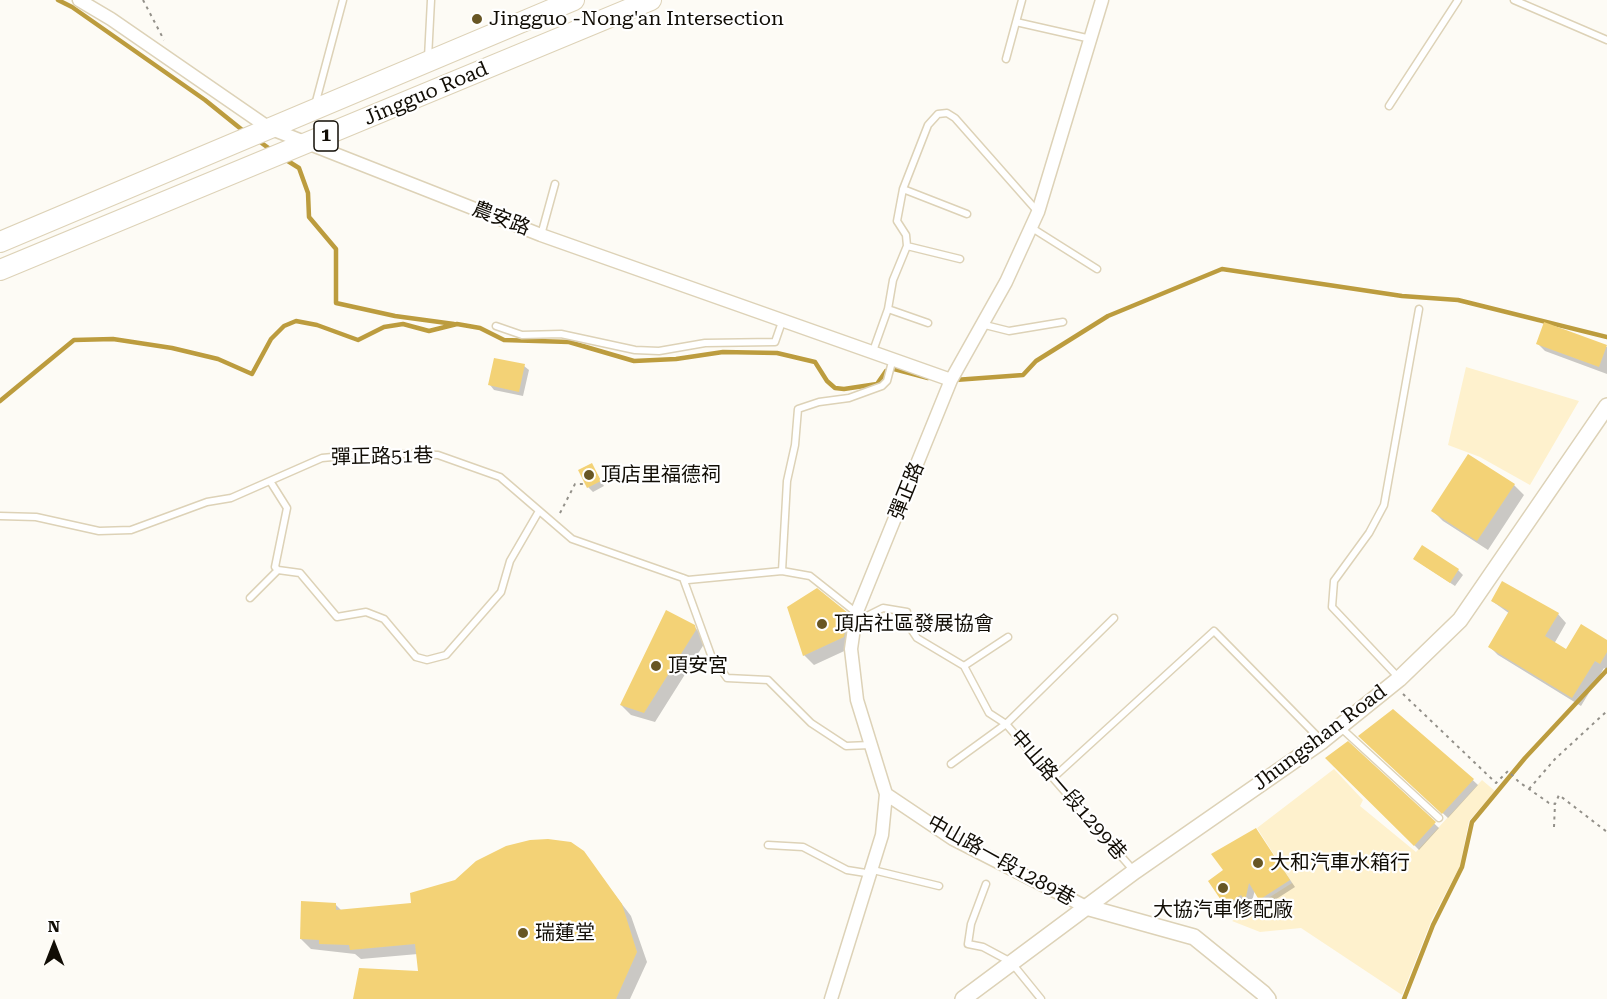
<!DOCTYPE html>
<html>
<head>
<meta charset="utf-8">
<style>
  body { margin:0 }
  #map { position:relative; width:1607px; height:999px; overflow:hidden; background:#fdfbf5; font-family:"Roboto Serif",serif }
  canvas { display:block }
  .north { position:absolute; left:24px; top:915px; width:60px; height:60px; -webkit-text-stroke:4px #fff; paint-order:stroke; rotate:0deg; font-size:16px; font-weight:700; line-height:24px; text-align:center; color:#110d05 }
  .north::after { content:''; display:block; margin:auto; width:21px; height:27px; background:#110d05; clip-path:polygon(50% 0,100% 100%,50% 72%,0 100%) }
</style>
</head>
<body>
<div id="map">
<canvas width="1607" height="999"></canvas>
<div class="north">N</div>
</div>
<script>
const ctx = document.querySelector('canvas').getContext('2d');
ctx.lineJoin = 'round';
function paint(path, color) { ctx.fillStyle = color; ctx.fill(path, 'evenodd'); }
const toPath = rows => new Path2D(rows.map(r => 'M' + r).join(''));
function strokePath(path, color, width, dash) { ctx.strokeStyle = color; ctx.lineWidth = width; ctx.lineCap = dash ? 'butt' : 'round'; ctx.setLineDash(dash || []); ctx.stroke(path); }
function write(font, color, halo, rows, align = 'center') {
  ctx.font = font + ' "Roboto Serif","Noto Sans TC",serif'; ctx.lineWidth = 4.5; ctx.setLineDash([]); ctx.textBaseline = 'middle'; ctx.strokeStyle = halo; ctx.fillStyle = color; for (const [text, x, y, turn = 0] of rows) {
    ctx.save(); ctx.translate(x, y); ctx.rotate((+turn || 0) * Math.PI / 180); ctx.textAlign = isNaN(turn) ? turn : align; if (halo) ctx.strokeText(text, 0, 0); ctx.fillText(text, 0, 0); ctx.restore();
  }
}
paint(toPath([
  [1466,367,1579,401,1530,485,1480,457,1448,445],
  [1334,769,1363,800,1360,806,1416,852,1482,780,1495,791,1469,821,1460,866,1432,919,1402,995,1301,928,1260,932,1232,921,1292,883,1257,828]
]), '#fef1cd');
paint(toPath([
  [1545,324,1607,347,1607,374,1545,351,1537,343],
  [524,366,529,370,523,396,494,390,490,385],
  [592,465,604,486,593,492,588,487],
  [1514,485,1524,495,1488,550,1443,521,1433,511],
  [1420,563,1458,570,1463,575,1455,586],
  [1492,601,1558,614,1566,623,1554,644,1566,651,1607,641,1607,670,1604,668,1581,706,1498,655,1489,646,1510,614],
  [847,614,857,624,853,647,814,665,804,655],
  [694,626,706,641,655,722,631,715,621,705],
  [1360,736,1460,768,1478,785,1448,818],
  [1348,743,1439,828,1419,850,1328,758],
  [1256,830,1295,887,1267,905,1255,890,1251,905,1247,901,1232,912,1226,905,1225,870],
  [583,853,631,916,647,962,630,999,355,999,420,973,418,954,361,959,355,954,311,949,301,939,335,904,342,911,413,904]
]), '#0003');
strokePath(toPath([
  [58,0,72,7,205,100,246,133],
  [256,139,274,152],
  [283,158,299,168,308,193,309,217,336,249,336,303,395,316,454,324],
  [955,380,1023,375,1036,361,1108,316,1222,269,1402,296,1458,300,1607,337],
  [0,401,74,340,113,339,172,348,218,359,252,374,271,339,284,326,296,321,317,325,358,340,384,327,403,324,429,331,457,324,480,328,504,340,569,342,634,361,676,359,723,352,777,353,815,362,827,381,835,388,844,389,877,384,886,371,894,369,928,378],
  [1404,999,1433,925,1462,867,1472,822,1525,758,1607,670]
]), '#bc9c3e', 4.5);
paint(toPath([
  [1544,322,1607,345,1599,367,1536,344],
  [494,358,525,364,519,392,488,385],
  [1468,454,1515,484,1477,541,1431,511],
  [592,463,601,481,587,488,578,470],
  [1422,545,1459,569,1450,583,1413,559],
  [1502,581,1559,613,1545,636,1566,649,1581,624,1607,640,1607,652,1600,664,1595,661,1572,698,1488,647,1509,611,1491,601],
  [817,588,848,613,844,637,803,656,787,607],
  [666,610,695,625,696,630,644,713,620,705],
  [1393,709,1474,779,1442,814,1358,736],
  [1348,741,1436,822,1414,846,1325,758],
  [1256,828,1290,880,1259,900,1249,883,1245,901,1241,895,1225,906,1208,881,1223,870,1211,854],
  [548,839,571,842,584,851,622,904,637,952,616,999,353,999,359,968,418,971,415,944,350,950,349,945,319,944,319,940,300,939,301,901,336,903,336,910,411,903,410,893,455,880,476,861,506,846,530,840]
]), '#f3d276');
const service = toPath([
  [1514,0,1607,40],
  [1016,22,1091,39],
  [428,58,431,0],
  [1006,59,1022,0],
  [315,105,343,0],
  [1389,106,1458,0],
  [903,189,967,214],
  [1032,228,1097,269],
  [541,235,555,184],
  [907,246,960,259],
  [888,309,928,323],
  [981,324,1009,331,1063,322],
  [496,326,522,335,561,334,635,350,659,351,705,343,775,342,783,319],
  [873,351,888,309,893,280,907,246,906,235,897,221,903,189,928,125,938,114,947,113,955,118,1038,212],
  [270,481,287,508,275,567,278,570,300,573,337,617,366,612,384,619,416,657,427,660,446,655,501,592,510,561,539,511],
  [0,516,36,517,99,531,131,530,207,502,231,498,322,458,375,453,438,455,500,477,572,539,683,578,688,580,782,571,810,576,863,618,883,608,907,612,909,626,917,638,964,666,989,713,1006,724,951,764],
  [782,571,787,481,795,445,798,409,819,402,849,398,882,386,887,381,893,358],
  [683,578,711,655,727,678,768,680,811,723,846,746,870,745],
  [250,598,278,570],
  [1114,618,1006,724,1134,871],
  [964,666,1008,637],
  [1399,678,1332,607,1334,581,1369,533,1384,505,1419,309],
  [1340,727,1439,818],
  [1053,778,1214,631,1322,741],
  [768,845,803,847,847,870,872,874],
  [873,870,939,886],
  [986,884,971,924,968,944,983,947,1011,962,1041,999]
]);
const minor = toPath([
  [79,0,111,19,269,128,541,235,951,380],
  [886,794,953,839,1086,907],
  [831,999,882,835,886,794,857,700,851,649,856,614,951,380,1006,282,1038,212,1102,0]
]);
const tertiary = toPath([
  [1086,907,1194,937,1263,993,1268,999],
  [963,999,1135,871,1322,741,1399,679,1460,620,1607,406]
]);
const primary = toPath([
  [0,242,574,0],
  [0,270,651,0]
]);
strokePath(service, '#ddd2b7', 9);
strokePath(minor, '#ddd2b7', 15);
strokePath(tertiary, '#ddd2b7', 18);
strokePath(primary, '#ddd2b7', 22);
strokePath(toPath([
  [143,0,164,40],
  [560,513,575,484,585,484],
  [1403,694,1496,783,1508,771,1519,782,1549,803,1555,804,1559,795,1607,832],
  [1529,789,1555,759,1607,711],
  [1554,827,1555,804]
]), '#939089', 2, [3, 4.5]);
strokePath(service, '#fff', 6);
strokePath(minor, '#fff', 12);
strokePath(tertiary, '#fff', 15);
strokePath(primary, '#fff', 20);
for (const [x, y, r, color] of [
  [477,19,6,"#685624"],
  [589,475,6,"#685624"],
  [822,624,6,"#685624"],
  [656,666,6,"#685624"],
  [1258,863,6,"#685624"],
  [1223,888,6,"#685624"],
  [523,933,6,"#685624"]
]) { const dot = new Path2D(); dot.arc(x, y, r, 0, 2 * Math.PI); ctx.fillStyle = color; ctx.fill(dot); strokePath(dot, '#fff', 2); }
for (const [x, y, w] of [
  [326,136,24]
]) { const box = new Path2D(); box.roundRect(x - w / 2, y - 15, w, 30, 4.5); ctx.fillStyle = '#fff'; ctx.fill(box); strokePath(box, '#110d05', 1.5); }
write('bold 18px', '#110d05', null, [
  ["1",326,136]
]);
write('20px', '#110d05', '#fff', [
  ["Jingguo -Nong'an Intersection",489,19],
  ["頂店里福德祠",601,475],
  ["頂店社區發展協會",834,624],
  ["頂安宮",668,666],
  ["大和汽車水箱行",1270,863],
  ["大協汽車修配廠",1223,910,"center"],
  ["瑞蓮堂",535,933]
], 'left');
write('20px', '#110d05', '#fff', [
  ["Jingguo Road",426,94,-23],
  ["農安路",501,219,21],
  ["彈正路51巷",382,457,-1],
  ["彈正路",907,491,-68],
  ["Jhungshan Road",1320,738,-37],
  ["中山路一段1299巷",1068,795,49],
  ["中山路一段1289巷",1001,861,29]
]);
</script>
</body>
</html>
